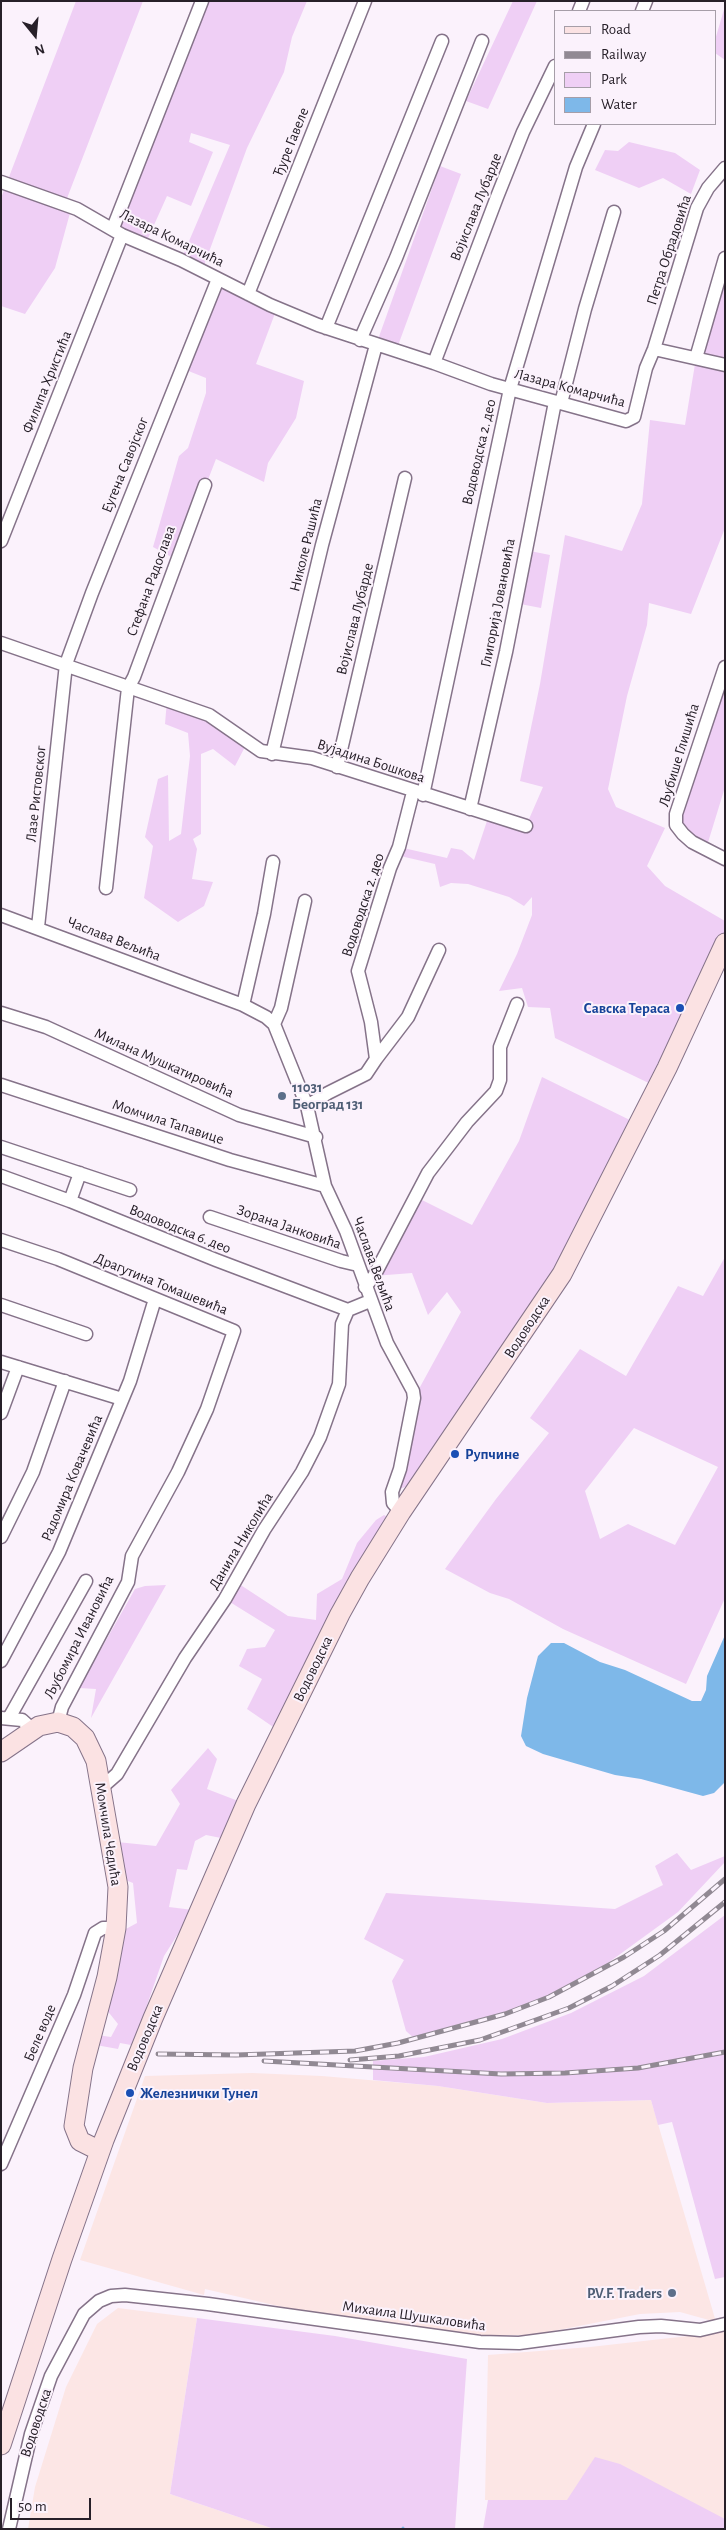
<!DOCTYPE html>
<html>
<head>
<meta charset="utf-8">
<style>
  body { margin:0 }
  #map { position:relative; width:726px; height:2530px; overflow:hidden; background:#fbf2fc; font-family:"Alegreya Sans",sans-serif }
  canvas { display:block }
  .frame { position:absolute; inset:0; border:2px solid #272029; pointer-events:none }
  .legend { position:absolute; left:554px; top:10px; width:162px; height:115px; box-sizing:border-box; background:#fbf2fc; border:1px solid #a69ea8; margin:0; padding:6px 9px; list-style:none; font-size:15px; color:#272029 }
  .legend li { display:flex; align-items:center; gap:10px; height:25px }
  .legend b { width:25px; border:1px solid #a69ea8 }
  .north { position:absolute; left:10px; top:10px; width:50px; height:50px; -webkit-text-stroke:4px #fbf2fc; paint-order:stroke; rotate:163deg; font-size:14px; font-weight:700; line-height:20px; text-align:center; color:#272029 }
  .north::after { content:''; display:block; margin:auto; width:18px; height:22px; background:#272029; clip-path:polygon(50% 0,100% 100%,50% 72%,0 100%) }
  .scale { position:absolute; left:10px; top:2498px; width:81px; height:22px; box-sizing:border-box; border:2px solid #272029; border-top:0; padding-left:6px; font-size:15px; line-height:18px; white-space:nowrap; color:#272029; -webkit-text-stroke:4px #fbf2fc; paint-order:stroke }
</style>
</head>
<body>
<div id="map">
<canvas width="726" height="2530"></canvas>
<div class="frame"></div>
<ul class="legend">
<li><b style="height:6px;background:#fbe2e3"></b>Road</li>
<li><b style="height:6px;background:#918993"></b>Railway</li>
<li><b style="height:14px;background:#efcff5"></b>Park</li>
<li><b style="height:14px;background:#7eb8e9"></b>Water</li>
</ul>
<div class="north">N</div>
<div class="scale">50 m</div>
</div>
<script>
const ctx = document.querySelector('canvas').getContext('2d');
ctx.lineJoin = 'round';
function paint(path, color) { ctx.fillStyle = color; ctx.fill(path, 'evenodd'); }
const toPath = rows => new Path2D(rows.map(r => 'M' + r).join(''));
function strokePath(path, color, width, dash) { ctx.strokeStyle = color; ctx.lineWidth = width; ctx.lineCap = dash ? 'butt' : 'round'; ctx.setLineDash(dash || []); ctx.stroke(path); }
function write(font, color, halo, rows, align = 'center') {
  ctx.font = font + ' "Alegreya Sans",sans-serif'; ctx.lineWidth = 4; ctx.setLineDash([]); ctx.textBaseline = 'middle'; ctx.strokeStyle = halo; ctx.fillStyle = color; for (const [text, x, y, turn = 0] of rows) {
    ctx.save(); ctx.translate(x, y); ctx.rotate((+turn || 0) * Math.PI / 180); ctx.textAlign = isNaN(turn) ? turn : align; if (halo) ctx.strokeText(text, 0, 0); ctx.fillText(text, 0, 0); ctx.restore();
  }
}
paint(toPath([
  [252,2073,322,2076,438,2086,547,2103,651,2100,716,2322,680,2312,640,2314,533,2335,477,2335,291,2309,205,2289,204,2295,80,2260,145,2076],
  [118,2308,197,2318,170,2494,274,2529,28,2529,35,2487,66,2387,97,2324],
  [725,2328,725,2519,567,2500,485,2500,488,2355,590,2347,706,2334]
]), '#fce6e5');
paint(toPath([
  [76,1,143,1,64,206,16,189,70,213,55,268,25,314,1,306,1,198],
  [202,1,307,1,292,37,284,72,247,148,202,271,181,260,230,145,191,133,189,142,213,152,191,206,167,196,145,245,113,228],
  [513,1,537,1,488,109,466,101],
  [725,6,725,60,715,53,715,40],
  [629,142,675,153,700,170,691,194,663,178,639,188,595,170,605,150,618,151],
  [440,166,461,174,396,351,376,345],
  [725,258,725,528,691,614,649,603,647,625,627,696,608,789,616,807,665,828,647,866,665,886,725,921,725,943,657,1087,555,1038,550,1008,528,1007,522,988,499,991,517,954,532,915,532,897,524,906,509,897,468,884,451,883,440,887,435,864,396,855,399,847,447,858,451,848,462,850,474,860,489,815,526,826,543,787,520,781,540,684,565,535,622,551,642,504,650,420,685,425,696,358],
  [218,279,277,308,256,364,304,381,296,418,268,463,264,482,216,459,177,560,153,547,179,456,188,448,206,393,206,378,181,368],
  [525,550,550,555,541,608,515,603],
  [718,688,725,691,725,787,706,849,676,825],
  [167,700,188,707,247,743,235,766,213,749,201,754,201,834,193,839,197,849,192,879,213,882,204,906,178,922,144,898,153,846,145,837,158,779,168,775,169,841,181,834,190,756,188,733,165,724],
  [542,1077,638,1124,598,1204,423,1480,392,1492,414,1398,461,1312,447,1292,428,1315,412,1273,374,1276,416,1197,472,1225,519,1141],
  [725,1257,725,1598,686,1684,563,1629,509,1599,490,1593,445,1569,496,1499,549,1433,530,1418,580,1349,626,1376,678,1286,703,1296],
  [634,1428,718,1467,675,1545,628,1524,600,1539,585,1491],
  [384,1515,395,1521,282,1733,247,1709,262,1679,239,1666,247,1649,265,1647,275,1630,225,1599,236,1582,288,1616,316,1620,317,1594,342,1579,357,1543,376,1520],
  [166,1585,91,1718,96,1689,79,1688,135,1589,145,1586],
  [208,1748,217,1759,207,1789,246,1804,231,1840,206,1835,195,1841,187,1870,177,1869,169,1907,201,1911,183,1926,164,1956,136,2037,131,2045,120,2043,118,2049,96,2045,97,2035,111,2037,118,2024,106,2009,124,1930,137,1923,133,1883,123,1879,117,1842,156,1846,180,1804,171,1790],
  [677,1853,691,1870,725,1856,725,1862,678,1912,590,1976,549,1997,505,2014,454,2029,415,2039,406,2031,392,1981,404,1960,364,1939,386,1893,615,1909,663,1885,655,1866],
  [725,1915,725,2277,715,2279,672,2122,658,2125,651,2100,547,2103,438,2086,373,2080,373,2061,424,2057,502,2039,571,2013,644,1976],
  [197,2318,335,2336,467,2359,455,2529,274,2529,170,2494],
  [595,2457,620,2464,725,2519,725,2529,483,2529,488,2500,567,2500]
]), '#efcff5');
paint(toPath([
  [725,1635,725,1782,714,1793,703,1796,641,1779,615,1775,543,1754,526,1746,521,1736,527,1698,538,1656,551,1643,564,1643,600,1662,625,1670,692,1701,701,1701,706,1690,707,1676]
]), '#7eb8e9');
strokePath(toPath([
  [403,2528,403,2529]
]), '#7eb8e9', 3);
const street = toPath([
  [579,11,583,1],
  [642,11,646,1],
  [1,182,77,209,122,235,181,260,270,305,318,325,434,363,491,384,626,421,634,417,646,368,654,349,697,208,708,188,725,168],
  [113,228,202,1],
  [248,294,365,1],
  [326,328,442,41],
  [360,340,396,258,482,41],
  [654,349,725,365],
  [696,358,725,258],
  [434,363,497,197,523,132,555,66],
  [561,403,585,309,614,212],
  [1,541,122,235],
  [1,643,209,715,261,751,312,758,526,826],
  [725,667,676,814,676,825,683,834,692,842,725,859],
  [272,754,322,545,376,345],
  [337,767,405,478],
  [423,795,510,389,576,167,594,124],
  [470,809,506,652,555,402],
  [106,888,128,688,134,677,205,485],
  [1,915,243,1005,266,1017,274,1024,307,1106,325,1186,346,1231,387,1343,413,1391,414,1398,400,1469,392,1492,393,1503,401,1512],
  [38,927,66,664,92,593,218,279],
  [243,1005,264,914,273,862],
  [1,1013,46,1027,239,1115,316,1137],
  [274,1024,281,1008,305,901],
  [376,1059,408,1017,439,950],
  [1,1085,230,1160,325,1186],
  [307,1106,328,1093,366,1074,376,1059,371,1022,358,971,390,868,399,847,413,792],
  [1,1147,130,1190],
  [1,1176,70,1201,216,1260,348,1310],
  [70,1201,80,1173],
  [210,1217,341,1261,358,1265],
  [1,1240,58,1259,234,1331,207,1409,178,1472,132,1556,128,1582,62,1707,58,1722],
  [365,1287,374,1276,428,1173,467,1122,496,1091,500,1080,500,1047,517,1004],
  [1,1305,86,1334],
  [1,1362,122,1399],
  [1,1413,18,1367],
  [1,1537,33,1472,65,1381],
  [1,1661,59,1552,130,1381,155,1299],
  [1,1718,22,1720,32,1729],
  [9,1718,86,1581],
  [101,1788,117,1774,185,1658,225,1599,264,1530,302,1472,320,1437,339,1384,342,1324,348,1310,370,1301],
  [1,2164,74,1995,95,1933,103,1928,116,1928],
  [9,2529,31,2434,51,2376,84,2314,99,2301,111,2296,125,2295,208,2304,480,2342,519,2343,639,2327,661,2326,700,2330,725,2324]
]);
const secondary = toPath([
  [1,1752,39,1726,58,1722,73,1727,85,1738,96,1761,118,1887,116,1928,107,1977,83,2068,74,2126,80,2141,100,2151],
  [1,2445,62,2259,104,2140,153,2018,246,1804,340,1614,360,1578,401,1512,562,1274,667,1068,725,943]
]);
strokePath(street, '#857389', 15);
strokePath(secondary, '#857389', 21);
strokePath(street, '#fff', 12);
strokePath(secondary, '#fbe2e3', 19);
const rail = toPath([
  [158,2054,236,2055,355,2051,398,2043,505,2014,549,1997,624,1957,664,1931,725,1879],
  [350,2060,399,2056,480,2040,569,2008,612,1986,660,1955,725,1902],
  [264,2061,501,2074,565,2073,638,2068,725,2052]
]);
strokePath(rail, '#918993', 5);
strokePath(rail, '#fbf2fc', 3, [9]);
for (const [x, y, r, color] of [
  [680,1008,5,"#1a4fb4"],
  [282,1096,5,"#5c6f8a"],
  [455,1454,5,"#1a4fb4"],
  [130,2093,5,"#1a4fb4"],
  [672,2293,5,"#5c6f8a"]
]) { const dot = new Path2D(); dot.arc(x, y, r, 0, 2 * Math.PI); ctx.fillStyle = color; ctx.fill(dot); strokePath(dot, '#fbf2fc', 2); }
write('15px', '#272029', '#fbf2fc', [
  ["Ђуре Гавеле",291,142,-68],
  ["Војислава Лубарде",476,207,-68],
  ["Лазара Комарчића",172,238,26],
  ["Петра Обрадовића",669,250,-72],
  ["Филипа Христића",47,382,-68],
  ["Лазара Комарчића",570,388,15],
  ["Водоводска 2. део",479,452,-77],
  ["Еугена Савојског",125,465,-68],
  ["Николе Рашића",306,545,-76],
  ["Стефана Радослава",151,581,-70],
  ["Глигорија Јовановића",498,603,-79],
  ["Војислава Лубарде",355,619,-76],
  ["Љубише Глишића",679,755,-73],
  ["Вујадина Бошкова",371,761,18],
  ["Лазе Ристовског",36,794,-84],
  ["Водоводска 2. део",363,905,-72],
  ["Часлава Вељића",114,939,21],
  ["Милана Мушкатировића",164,1063,24],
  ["Момчила Тапавице",168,1122,18],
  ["Зорана Јанковића",289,1227,19],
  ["Водоводска 6. део",180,1229,22],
  ["Часлава Вељића",374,1264,70],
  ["Драгутина Томашевића",161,1284,22],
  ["Водоводска",527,1327,-57],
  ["Радомира Ковачевића",72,1478,-67],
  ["Данила Николића",241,1541,-59],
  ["Љубомира Ивановића",79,1637,-63],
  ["Водоводска",313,1669,-64],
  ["Момчила Чедића",108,1834,81],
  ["Беле воде",40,2033,-67],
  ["Водоводска",145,2038,-67],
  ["Михаила Шушкаловића",414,2316,8],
  ["Водоводска",36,2423,-72]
]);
write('bold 15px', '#164399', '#fbf2fc', [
  ["Савска Тераса",670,1008,"right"],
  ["Рупчине",465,1454],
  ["Железнички Тунел",140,2093]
], 'left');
write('bold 15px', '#4e5e75', '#fbf2fc', [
  ["11031",292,1087],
  ["Београд 131",292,1104],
  ["P.V.F. Traders",662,2293,"right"]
], 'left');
</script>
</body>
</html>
